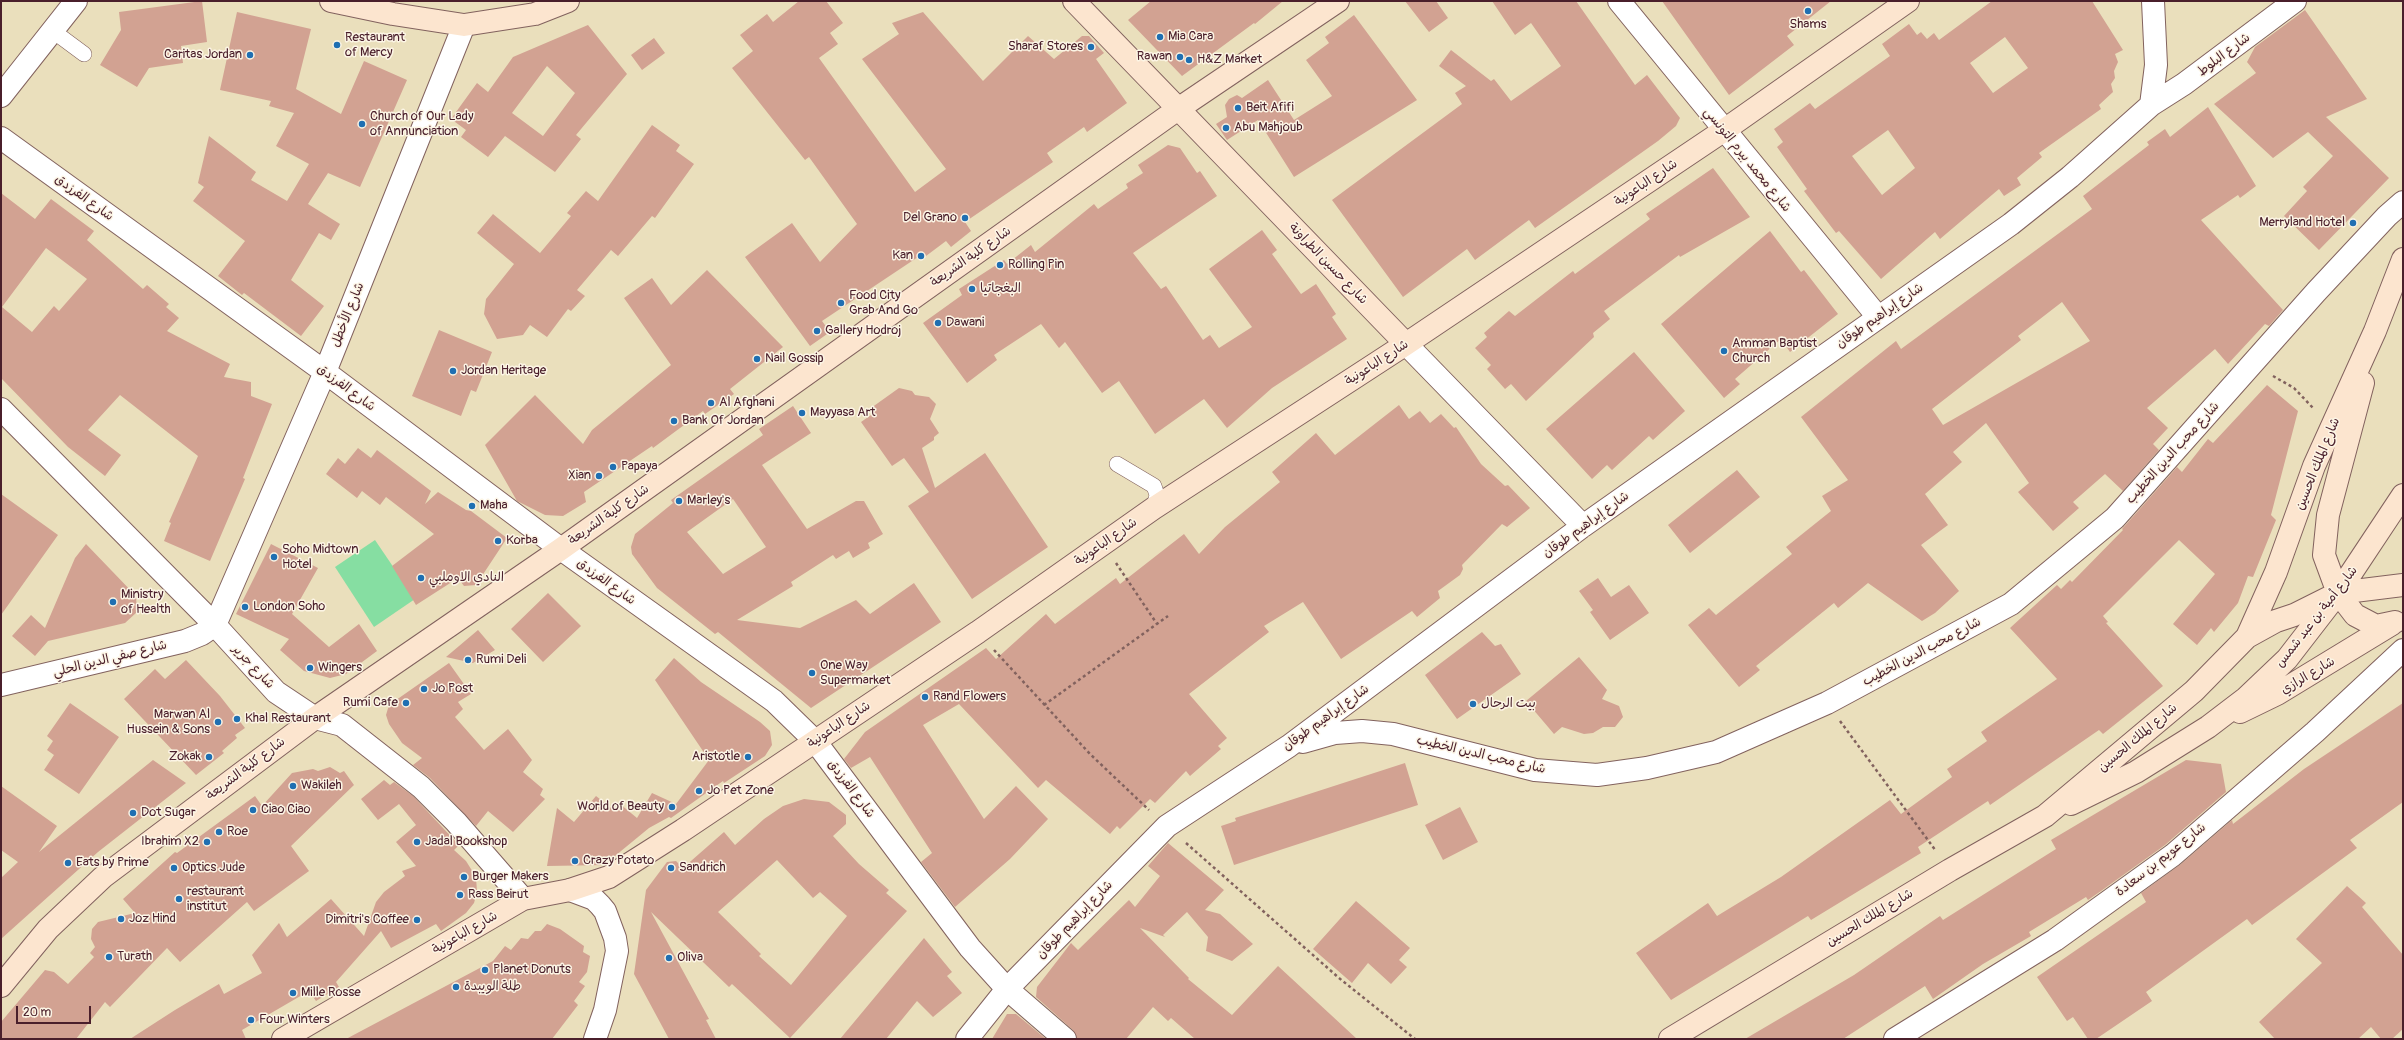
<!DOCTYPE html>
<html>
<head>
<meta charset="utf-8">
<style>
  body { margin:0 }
  #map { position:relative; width:2404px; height:1040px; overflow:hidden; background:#eadfbc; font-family:Pangolin,sans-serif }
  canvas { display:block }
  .frame { position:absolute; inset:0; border:2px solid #4a1f2b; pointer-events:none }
  .scale { position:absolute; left:16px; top:1006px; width:75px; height:18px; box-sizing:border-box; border:2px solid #4a1f2b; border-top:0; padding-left:5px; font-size:12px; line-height:14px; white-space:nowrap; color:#4a1f2b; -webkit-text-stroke:3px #fcf5e5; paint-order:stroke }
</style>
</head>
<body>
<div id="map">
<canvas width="2404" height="1040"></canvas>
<div class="frame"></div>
<div class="scale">20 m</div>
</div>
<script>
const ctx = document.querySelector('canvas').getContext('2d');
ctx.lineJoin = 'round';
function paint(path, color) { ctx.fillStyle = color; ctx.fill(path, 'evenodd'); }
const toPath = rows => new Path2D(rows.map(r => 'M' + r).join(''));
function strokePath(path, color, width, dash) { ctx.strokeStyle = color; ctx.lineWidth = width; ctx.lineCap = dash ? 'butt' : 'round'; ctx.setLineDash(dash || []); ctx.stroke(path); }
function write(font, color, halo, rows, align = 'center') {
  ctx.font = font + ' Pangolin,"Playpen Sans Arabic",sans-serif'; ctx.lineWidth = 3; ctx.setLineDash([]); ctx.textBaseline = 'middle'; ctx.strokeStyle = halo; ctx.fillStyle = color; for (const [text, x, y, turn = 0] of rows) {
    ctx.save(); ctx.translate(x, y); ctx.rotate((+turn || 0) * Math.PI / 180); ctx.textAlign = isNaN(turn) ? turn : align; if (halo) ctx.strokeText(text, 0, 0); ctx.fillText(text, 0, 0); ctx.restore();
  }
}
paint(toPath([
  [375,540,415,599,374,627,335,567]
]), '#86dea2');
paint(toPath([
  [202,1,207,42,181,46,183,63,149,68,137,87,100,65,121,30,119,12],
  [799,1,826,1,843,23,830,33,838,44,819,58,915,192,946,169,862,59,899,34,892,23,923,12,983,81,1028,36,1054,59,1082,36,1089,36,1104,53,1096,59,1127,103,1087,132,1084,127,1047,153,1053,162,965,222,971,231,951,247,946,241,926,256,924,253,822,321,830,332,810,346,745,257,792,223,820,262,857,224,809,157,805,160,732,68,753,51,740,35,767,14,773,22],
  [1151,1,1283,1,1255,24,1254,23,1182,76,1128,20],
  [1405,1,1436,1,1448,18,1429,32],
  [1492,1,1576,1,1635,85,1647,75,1680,118,1676,126,1658,141,1535,228,1529,220,1475,260,1467,249,1403,297,1332,200,1462,104,1455,93,1466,86,1439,66,1451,50,1491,81,1494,79,1511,101,1561,66,1531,23,1515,35],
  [1662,1,1831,1,1787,36,1794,45,1729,95],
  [1992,1,2092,1,2123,50,2115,54,2118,62,2114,71,2115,78,2111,84,2113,92,2099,105,2101,109,2039,153,2042,157,2017,178,2021,185,2004,196,1999,189,1940,239,1935,232,1881,279,1839,231,1836,233,1804,191,1807,189,1777,147,1783,142,1774,129,1810,103,1815,109,1890,56,1882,44,1909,24,1917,35,1921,32,1927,39,1934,33,1939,40],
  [2005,37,2028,68,1993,93,1970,63],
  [1888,130,1915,168,1882,195,1852,156],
  [2305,10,2367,99,2326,117,2389,178,2319,250,2284,216,2307,191,2303,187,2333,156,2308,132,2273,158,2214,104,2256,73,2247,62,2255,47],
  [237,12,311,29,296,89,341,114,364,61,407,80,360,187,328,173,308,204,340,224,331,240,319,233,291,280,324,306,301,336,244,293,242,295,218,276,245,241,193,201,204,187,198,183,209,136,256,172,251,180,287,201,309,164,276,146,294,113,269,106,271,101,220,90],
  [1354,15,1417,100,1294,177,1258,120,1227,140,1216,124,1227,117,1225,105,1229,99,1237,95,1242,98,1268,80,1294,120,1332,96,1306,60,1329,43,1325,37],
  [588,25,627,74,576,135,581,139,555,172,505,136,488,157,461,137,466,130,451,119,477,83,488,92,513,57],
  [547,66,575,93,543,136,512,113],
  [654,38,665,53,642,70,631,55],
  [2208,107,2256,186,2240,198,2238,195,2201,220,2283,310,2269,326,2265,324,2228,364,2215,349,2147,408,2168,428,2153,444,2159,450,2123,491,2105,474,2073,502,2079,508,2053,531,2018,492,2029,483,1986,423,1953,452,1962,462,1925,494,1948,525,1921,545,1959,591,1935,613,1922,621,1868,583,1838,608,1834,603,1756,666,1760,670,1739,687,1688,625,1709,608,1716,615,1792,554,1786,547,1831,511,1822,496,1848,480,1801,417,1896,341,1901,349,2092,209,2083,196,2149,145,2147,142,2165,129,2170,137],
  [2062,302,2090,341,1943,425,1932,409,2021,340,2018,336],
  [652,125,680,145,676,151,694,164,655,218,652,216,618,256,611,250,577,290,585,296,571,311,568,309,547,337,530,325,523,335,497,339,484,314,486,299,514,264,477,233,493,214,540,253,571,216,567,213,586,191,598,201],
  [1168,145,1180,148,1197,173,1200,171,1217,196,1133,253,1161,289,1166,286,1203,340,1210,335,1219,348,1252,327,1209,269,1262,230,1277,250,1272,254,1301,294,1316,284,1336,314,1332,317,1347,339,1272,388,1227,428,1204,399,1155,434,1119,381,1102,393,1065,342,1059,348,1041,324,994,355,997,360,967,383,923,323,962,295,959,289,1004,260,1007,264,1031,245,1035,252,1094,204,1098,209,1128,188,1126,184,1143,173,1138,165],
  [1713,168,1750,217,1680,257,1679,255,1604,311,1610,319,1593,333,1594,337,1526,401,1511,384,1505,389,1487,369,1491,365,1475,348,1487,337,1484,333,1509,311,1515,316,1573,271,1575,274,1650,219,1646,214],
  [1,193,35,219,51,199,94,231,87,240,143,289,147,285,169,304,166,307,179,318,167,331,230,364,224,377,251,382,251,396,272,404,243,478,245,479,210,561,164,541,171,523,169,522,198,456,120,395,88,430,121,455,105,476,68,447,1,378],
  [46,248,87,279,59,311,54,306,32,332,2,307],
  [1770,231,1801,272,1804,270,1838,314,1790,352,1781,339,1735,379,1740,384,1724,398,1661,324],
  [707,270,783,347,730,389,734,394,705,414,703,411,653,448,652,446,584,492,586,502,563,516,545,515,517,501,485,445,535,395,583,444,592,430,671,365,624,298,652,278,671,305],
  [439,330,492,352,476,392,471,390,461,416,412,396],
  [1634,352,1685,411,1653,440,1649,436,1612,470,1607,465,1592,479,1546,429],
  [2267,385,2298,411,2271,515,2276,520,2253,577,2248,576,2238,603,2214,632,2211,628,2197,645,2173,624,2215,574,2179,540,2103,616,2108,622,2106,623,2163,686,2103,734,2099,730,1990,805,1988,801,1918,847,1921,853,1811,920,1808,916,1671,1000,1636,953,1708,903,1717,916,1781,877,1890,800,1901,814,1952,777,1947,769,1987,741,1981,732,2057,679,2010,628,2057,585,2061,589,2070,580,2072,582,2123,530,2122,529,2177,467,2182,472,2208,439,2213,443],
  [899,388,912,391,915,395,929,397,936,404,930,419,939,433,934,437,934,440,922,448,935,488,985,453,1048,547,972,599,908,506,929,492,904,458,892,466,861,422,874,413,871,408],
  [1399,405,1409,419,1420,411,1430,423,1441,414,1454,428,1456,427,1481,464,1505,486,1508,485,1530,508,1507,527,1502,524,1462,565,1463,569,1460,575,1438,591,1440,598,1417,617,1412,611,1341,659,1303,602,1264,626,1269,632,1189,694,1227,738,1218,746,1221,749,1190,776,1186,771,1155,803,1150,799,1120,829,1117,826,1110,834,1046,780,1038,788,959,704,923,725,984,819,1016,786,1048,819,1010,859,955,907,921,862,932,853,870,757,851,768,844,759,865,732,986,648,996,659,1046,614,1055,624,1116,578,1120,584,1184,534,1199,554,1225,527,1280,482,1272,472,1316,433,1335,455],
  [793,406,811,433,762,465,807,529,856,501,864,501,883,534,868,543,870,548,853,558,849,551,836,559,833,555,791,582,793,586,737,620,800,628,856,600,870,614,914,583,941,622,811,708,718,632,715,634,657,588,632,554,631,547,635,534,673,503,671,500,763,435,759,429],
  [733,499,766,547,723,574,687,532],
  [358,448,371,458,377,450,431,491,425,504,438,492,466,510,471,511,507,538,476,585,464,586,458,578,416,605,392,566,434,534,386,497,380,505,362,491,357,498,326,474,338,458,345,464],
  [1737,470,1760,497,1690,553,1668,525],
  [1,494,58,535,1,615],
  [86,544,136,596,137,612,125,623,48,641,35,656,12,636,31,615,45,628,75,558],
  [271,544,318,568,292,614,329,647,359,624,377,651,346,674,330,678,304,671,280,650,289,639,236,614],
  [1598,578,1611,597,1629,585,1649,613,1610,640,1590,612,1593,610,1579,591],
  [548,593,581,626,543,662,511,629],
  [478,630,495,650,473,663,446,657],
  [1482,632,1495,646,1501,644,1521,674,1457,719,1425,675],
  [1579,657,1607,690,1602,699,1619,706,1623,717,1615,727,1603,727,1593,733,1584,734,1562,727,1554,734,1526,701],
  [674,658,701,682,760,722,770,731,772,745,765,756,724,783,723,781,671,818,669,817,649,828,604,865,547,866,557,808,574,822,596,796,615,811,620,804,637,818,652,793,676,804,709,760,655,680],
  [186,660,220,696,245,728,235,735,237,738,222,751,224,753,196,775,124,699,155,669,165,679],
  [449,663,471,694,458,702,463,709,455,717,484,750,508,729,532,760,523,772,543,789,540,795,545,799,513,832,488,811,476,826,430,778,413,765,422,758,402,743,389,724,386,715,389,705],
  [70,703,119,737,79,794,44,770,54,755,47,750,53,741,47,736],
  [2403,703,2403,802,2350,840,2357,848,2252,925,2247,919,2146,992,2152,1001,2096,1039,2088,1039,2073,1017,2067,1021,2037,977,2146,902,2141,893,2181,864,2232,820,2233,824,2304,769],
  [153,760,186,783,98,852,1,939,1,878,18,862,1,850,1,786,57,826,39,852],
  [2186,760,2221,764,2226,792,2165,845,2101,891,2088,900,2086,897,2029,932,2031,936,1983,964,1933,999,1925,986,1843,1039,1745,1039,1854,975,1940,916,1943,920,2056,849,2051,840],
  [1405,763,1418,805,1234,865,1221,826,1236,821,1235,818],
  [330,767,340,773,344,771,354,785,291,846,309,871,254,911,247,902,180,962,167,948,110,1007,105,1002,76,1039,1,1039,1,1022,45,970,54,972,68,984,94,957,90,953,95,947,91,939,92,929,98,922,135,913,123,899,175,852,177,853,255,796,262,806,292,773,313,769,318,771],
  [384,780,390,785,394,782,413,796,459,845,454,850,466,861,476,877,477,892,474,903,466,913,441,931,436,924,391,948,381,931,336,982,339,987,316,1001,309,991,242,1030,246,1039,130,1039,175,1010,219,984,224,994,262,973,252,955,279,923,287,937,331,899,364,936,376,902,384,892,405,876,402,871,416,866,396,842,416,825,399,804,378,820,361,799],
  [804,799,829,802,846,815,846,824,833,836,859,864,889,890,886,893,907,911,790,1038,732,984,729,987,651,912,709,1019,706,1020,716,1039,669,1039,634,974,646,890,667,862,676,861,683,868,724,832,735,845,764,819,783,806],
  [777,860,813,898,820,892,847,916,791,985,759,956,761,954,718,912],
  [1460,807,1478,842,1443,860,1425,825],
  [1168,843,1224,890,1205,910,1220,914,1253,944,1232,961,1206,951,1208,937,1187,912,1163,935,1165,937,1140,928,1189,978,1188,979,1232,1015,1278,966,1357,1039,1195,1039,1171,1018,1168,1021,1153,1007,1126,1039,1077,1039,1073,1030,1036,997,1037,987,1071,943,1078,950,1129,900,1135,907,1160,876,1148,866],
  [2347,886,2366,903,2362,907,2403,955,2403,1029,2392,1039,2381,1039,2371,1027,2358,1039,2275,1039,2259,1022,2322,963,2296,939],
  [1356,901,1410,948,1399,960,1407,967,1391,984,1368,963,1352,983,1313,949],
  [547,924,560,929,584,946,583,952,590,956,587,972,579,982,585,986,574,1001,578,1005,552,1039,346,1039,493,961,505,946,511,950,521,938,528,939,535,931,541,931],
  [924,938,952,972,947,976,962,993,933,1017,917,1001,886,1039,840,1039],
  [1007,1014,1016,1014,1046,1039,992,1039]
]), '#d2a292');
const lane = toPath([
  [53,31,84,54],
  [1117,464,1154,486,1157,495,1154,508]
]);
const street = toPath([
  [1619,1,1878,317],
  [1,96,76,1],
  [2151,105,2184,84,2295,1],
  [1,138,325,372,561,549,774,701,815,741,970,948,1007,989,1065,1039],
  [1406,344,1583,526],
  [1,409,215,625,276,692,315,718,342,725,421,787,456,822,523,899],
  [1,685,185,641,202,634,215,625,325,372,464,25],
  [1303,742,1335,733,1362,731,1393,734,1535,770,1597,775,1647,768,1716,752,1827,703,2011,604,2115,518,2316,292,2387,216,2403,202],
  [570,890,594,899,600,905,605,911,615,938,617,951,605,1010,595,1039],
  [967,1039,1007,989,1167,826,1289,746,1583,526,2011,224,2070,177,2151,105,2156,65,2153,1],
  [1895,1039,2055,940,2173,855,2315,732,2403,650]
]);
const secondary = toPath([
  [331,1,393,14,464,25,535,14,568,1],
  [1074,1,1406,344],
  [2363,383,2328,515,2324,555,2338,593,2355,615,2376,626,2395,622],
  [2247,637,2276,621,2294,615,2338,593,2403,585],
  [2240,712,2277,694,2392,624],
  [2071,804,2136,772,2208,727,2246,698,2287,659,2338,593,2403,495],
  [1,986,48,929,103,877,315,718,561,549,1178,109,1338,1],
  [283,1039,523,899,570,890,609,877,683,830,978,632,1154,508,1406,344,1723,131,1908,1],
  [1670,1039,1950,870,2045,816,2194,691,2247,637,2276,572,2314,466,2375,331,2403,259]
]);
strokePath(lane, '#82625e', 16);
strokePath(street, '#82625e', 24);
strokePath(secondary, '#82625e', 24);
strokePath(toPath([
  [2273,376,2294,388,2314,409],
  [1116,563,1157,624],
  [994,650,1090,754,1149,810],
  [1044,705,1168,616],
  [1840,721,1936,851],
  [1186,843,1339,978,1415,1039]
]), '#82625e', 2.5, [3, 3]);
strokePath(lane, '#fff', 15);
strokePath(street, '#fff', 22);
strokePath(secondary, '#fce5cf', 22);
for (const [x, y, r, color] of [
  [1808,11,4,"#1f6fb2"],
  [1160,37,4,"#1f6fb2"],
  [337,45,4,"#1f6fb2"],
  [1091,47,4,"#1f6fb2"],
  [250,55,4,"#1f6fb2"],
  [1180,57,4,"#1f6fb2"],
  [1189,60,4,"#1f6fb2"],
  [1238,108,4,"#1f6fb2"],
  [362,124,4,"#1f6fb2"],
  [1226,128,4,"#1f6fb2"],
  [965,218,4,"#1f6fb2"],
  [2353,223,4,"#1f6fb2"],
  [921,256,4,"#1f6fb2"],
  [1000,265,4,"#1f6fb2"],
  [972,289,4,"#1f6fb2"],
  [841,303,4,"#1f6fb2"],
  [938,323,4,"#1f6fb2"],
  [817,331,4,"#1f6fb2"],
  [1724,351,4,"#1f6fb2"],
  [757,359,4,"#1f6fb2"],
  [453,371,4,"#1f6fb2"],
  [711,403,4,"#1f6fb2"],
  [802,413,4,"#1f6fb2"],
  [674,421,4,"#1f6fb2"],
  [613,467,4,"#1f6fb2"],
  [599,476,4,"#1f6fb2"],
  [679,501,4,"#1f6fb2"],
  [472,506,4,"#1f6fb2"],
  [498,541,4,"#1f6fb2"],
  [274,557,4,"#1f6fb2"],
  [421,578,4,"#1f6fb2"],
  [113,602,4,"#1f6fb2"],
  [245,607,4,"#1f6fb2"],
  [468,660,4,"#1f6fb2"],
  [310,668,4,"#1f6fb2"],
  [812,673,4,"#1f6fb2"],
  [424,689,4,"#1f6fb2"],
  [925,697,4,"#1f6fb2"],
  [406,703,4,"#1f6fb2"],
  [1473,704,4,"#1f6fb2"],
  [237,719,4,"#1f6fb2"],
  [218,722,4,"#1f6fb2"],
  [209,757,4,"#1f6fb2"],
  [748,757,4,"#1f6fb2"],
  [293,786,4,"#1f6fb2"],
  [699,791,4,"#1f6fb2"],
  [672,807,4,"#1f6fb2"],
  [253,810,4,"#1f6fb2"],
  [133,813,4,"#1f6fb2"],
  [219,832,4,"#1f6fb2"],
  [207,842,4,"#1f6fb2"],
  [417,842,4,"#1f6fb2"],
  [575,861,4,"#1f6fb2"],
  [68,863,4,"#1f6fb2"],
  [174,868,4,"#1f6fb2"],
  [671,868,4,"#1f6fb2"],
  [464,877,4,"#1f6fb2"],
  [460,895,4,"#1f6fb2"],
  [179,899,4,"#1f6fb2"],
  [121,919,4,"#1f6fb2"],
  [417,920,4,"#1f6fb2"],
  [109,957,4,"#1f6fb2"],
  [669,958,4,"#1f6fb2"],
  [485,970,4,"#1f6fb2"],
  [456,987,4,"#1f6fb2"],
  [293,993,4,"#1f6fb2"],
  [251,1020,4,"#1f6fb2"]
]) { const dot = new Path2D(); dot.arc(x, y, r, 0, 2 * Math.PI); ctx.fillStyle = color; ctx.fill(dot); strokePath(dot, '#fcf5e5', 1.5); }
write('13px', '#4a1f2b', '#fcf5e5', [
  ["Shams",1808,25,"center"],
  ["Mia Cara",1168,37],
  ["Restaurant",345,38],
  ["of Mercy",345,53],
  ["Sharaf Stores",1083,47,"right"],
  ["Caritas Jordan",242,55,"right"],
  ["Rawan",1172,57,"right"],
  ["H&Z Market",1197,60],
  ["Beit Afifi",1246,108],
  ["Church of Our Lady",370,117],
  ["of Annunciation",370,132],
  ["Abu Mahjoub",1234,128],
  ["Del Grano",957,218,"right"],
  ["Merryland Hotel",2345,223,"right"],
  ["Kan",913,256,"right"],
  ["Rolling Pin",1008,265],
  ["البغجاتيا",980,289],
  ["Food City",849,296],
  ["Grab And Go",849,311],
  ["Dawani",946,323],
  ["Gallery Hodroj",825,331],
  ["Amman Baptist",1732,344],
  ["Church",1732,359],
  ["Nail Gossip",765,359],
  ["Jordan Heritage",461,371],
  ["Al Afghani",719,403],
  ["Mayyasa Art",810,413],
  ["Bank Of Jordan",682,421],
  ["Papaya",621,467],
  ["Xian",591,476,"right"],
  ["Marley's",687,501],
  ["Maha",480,506],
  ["Korba",506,541],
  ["Soho Midtown",282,550],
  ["Hotel",282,565],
  ["النادي الاوملبي",429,578],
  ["Ministry",121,595],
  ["of Health",121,610],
  ["London Soho",253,607],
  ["Rumi Deli",476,660],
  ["One Way",820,666],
  ["Supermarket",820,681],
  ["Wingers",318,668],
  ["Jo Post",432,689],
  ["Rand Flowers",933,697],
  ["Rumi Cafe",398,703,"right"],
  ["بيت الرحال",1481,704],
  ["Marwan Al",210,715,"right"],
  ["Hussein & Sons",210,730,"right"],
  ["Khal Restaurant",245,719],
  ["Zokak",201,757,"right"],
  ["Aristotle",740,757,"right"],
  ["Wakileh",301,786],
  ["Jo Pet Zone",707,791],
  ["World of Beauty",664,807,"right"],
  ["Ciao Ciao",261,810],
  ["Dot Sugar",141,813],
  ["Roe",227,832],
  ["Ibrahim X2",199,842,"right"],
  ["Jadal Bookshop",425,842],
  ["Crazy Potato",583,861],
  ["Eats by Prime",76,863],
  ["Optics Jude",182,868],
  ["Sandrich",679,868],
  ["Burger Makers",472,877],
  ["restaurant",187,892],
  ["institut",187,907],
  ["Rass Beirut",468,895],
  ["Joz Hind",129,919],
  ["Dimitri's Coffee",409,920,"right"],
  ["Turath",117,957],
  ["Oliva",677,958],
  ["Planet Donuts",493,970],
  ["طلة الويبدة",464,987],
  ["Mille Rosse",301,993],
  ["Four Winters",259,1020]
], 'left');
write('13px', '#4a1f2b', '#fcf5e5', [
  ["شارع البلوط",2224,55,-37],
  ["شارع محمد بيرم التونسي",1747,160,51],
  ["شارع الباعونية",1646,183,-34],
  ["شارع الفرزدق",84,198,36],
  ["شارع كلية الشريعة",971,257,-35],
  ["شارع حسين الطراونة",1328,264,46],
  ["شارع الأخطل",348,315,-68],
  ["شارع إبراهيم طوقان",1880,316,-35],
  ["شارع الباعونية",1377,363,-33],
  ["شارع الفرزدق",346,388,37],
  ["شارع محب الدين الخطيب",2173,453,-48],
  ["شارع الملك الحسين",2318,464,-68],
  ["شارع كلية الشريعة",609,515,-35],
  ["شارع إبراهيم طوقان",1586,525,-36],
  ["شارع الباعونية",1106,542,-35],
  ["شارع الفرزدق",606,582,36],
  ["شارع أمية بن عبد شمس",2317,617,-52],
  ["شارع محب الدين الخطيب",1922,652,-28],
  ["شارع صفي الدين الحلي",110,659,-14],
  ["شارع جرير",253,667,47],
  ["شارع الرازي",2308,676,-31],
  ["شارع إبراهيم طوقان",1326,718,-36],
  ["شارع الباعونية",839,725,-34],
  ["شارع الملك الحسين",2138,738,-40],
  ["شارع محب الدين الخطيب",1481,755,13],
  ["شارع كلية الشريعة",246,769,-37],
  ["شارع الفرزدق",851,789,53],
  ["شارع عويم بن سعادة",2161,860,-38],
  ["شارع الملك الحسين",1870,918,-31],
  ["شارع إبراهيم طوقان",1075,920,-46],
  ["شارع الباعونية",465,933,-30]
]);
</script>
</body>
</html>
